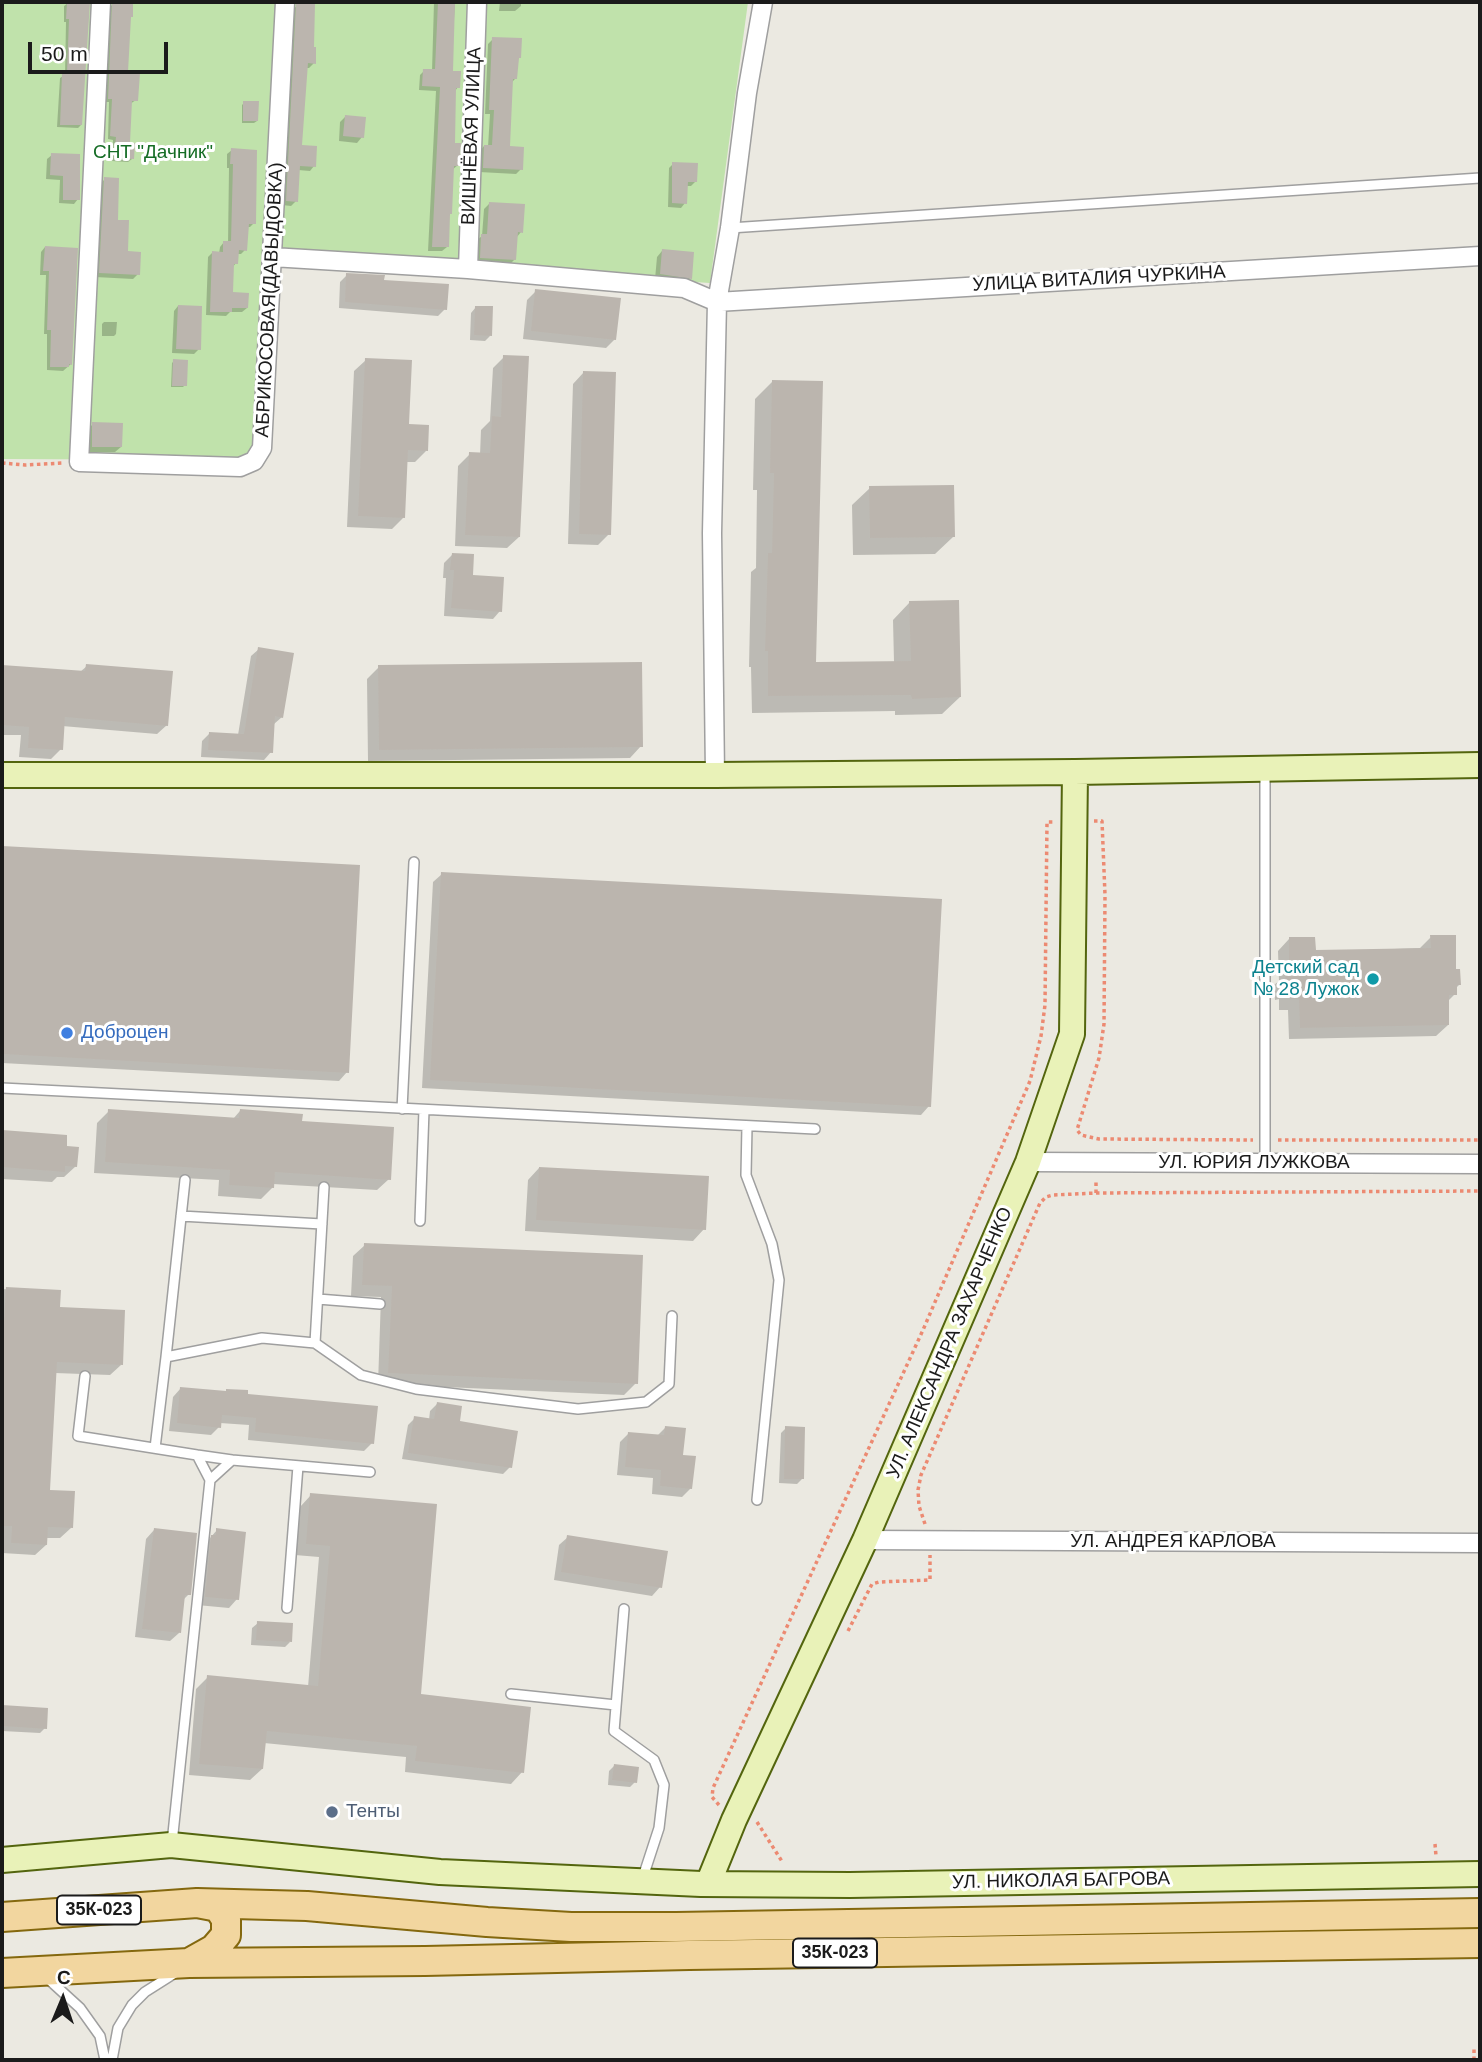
<!DOCTYPE html>
<html>
<head>
<meta charset="utf-8">
<style>
  body { margin:0 }
  #map { position:relative; width:1482px; height:2062px; overflow:hidden; background:#ebe9e1; font-family:Arial,sans-serif }
  canvas { display:block }
  .frame { position:absolute; inset:0; border:4px solid #1b1b1b; pointer-events:none }
  .north { position:absolute; left:28px; top:1964px; width:70px; height:70px; -webkit-text-stroke:5px #fff; paint-order:stroke; rotate:2deg; font-size:19px; font-weight:700; line-height:28px; text-align:center; color:#1b1b1b }
  .north::after { content:''; display:block; margin:auto; width:24px; height:32px; background:#1b1b1b; clip-path:polygon(50% 0,100% 100%,50% 72%,0 100%) }
  .scale { position:absolute; left:28px; top:42px; width:140px; height:32px; box-sizing:border-box; border:4px solid #1b1b1b; border-top:0; padding-left:9px; font-size:21px; line-height:24px; white-space:nowrap; color:#1b1b1b; -webkit-text-stroke:5px #fff; paint-order:stroke }
</style>
</head>
<body>
<div id="map">
<canvas width="1482" height="2062"></canvas>
<div class="frame"></div>
<div class="north">С</div>
<div class="scale">50 m</div>
</div>
<script>
const ctx = document.querySelector('canvas').getContext('2d');
ctx.lineJoin = 'round';
function paint(path, color) { ctx.fillStyle = color; ctx.fill(path, 'evenodd'); }
const toPath = rows => new Path2D(rows.map(r => 'M' + r).join(''));
function strokePath(path, color, width, dash) { ctx.strokeStyle = color; ctx.lineWidth = width; ctx.lineCap = dash ? 'butt' : 'round'; ctx.setLineDash(dash || []); ctx.stroke(path); }
function write(font, color, halo, rows, align = 'center') {
  ctx.font = font + ' Arial,sans-serif'; ctx.lineWidth = 6; ctx.setLineDash([]); ctx.textBaseline = 'middle'; ctx.strokeStyle = halo; ctx.fillStyle = color; for (const [text, x, y, turn = 0] of rows) {
    ctx.save(); ctx.translate(x, y); ctx.rotate((+turn || 0) * Math.PI / 180); ctx.textAlign = isNaN(turn) ? turn : align; if (halo) ctx.strokeText(text, 0, 0); ctx.fillText(text, 0, 0); ctx.restore();
  }
}
paint(toPath([
  [2,2,748,2,710,283,265,254,254,447,249,452,237,458,219,460,2,459]
]), '#c0e2ab');
paint(toPath([
  [246,2,267,2,265,4,246,4],
  [434,2,455,2,451,72,458,87,455,91,453,144,458,165,452,170,447,247,442,251,428,251,436,91,419,90,420,75,424,71,432,71],
  [500,2,521,2,521,6,515,11,499,11],
  [68,3,81,125,78,128,57,127,60,78,65,75,66,22,64,22,64,6],
  [113,4,126,74,136,100,130,104,129,145,132,159,128,162,112,161,113,140,108,139,109,102,105,102,109,8],
  [297,6,314,63,309,68,306,68,300,147,314,166,310,171,298,170,296,201,291,206,282,205,292,10],
  [493,39,519,58,517,60,516,78,511,83,508,148,521,169,516,174,479,172,480,151,484,146,488,147,490,114,485,114,488,44],
  [244,103,257,121,254,123,242,123,242,105],
  [345,117,362,137,357,143,339,141,340,122],
  [232,150,254,223,250,227,247,227,245,250,241,254,237,254,236,263,232,268,231,294,247,308,242,312,230,312,226,316,206,315,208,257,212,253,219,254,220,247,224,242,228,243,229,168,227,168,227,154],
  [52,155,78,199,74,204,59,203,60,180,46,179,47,159],
  [673,164,695,182,691,186,686,186,685,203,681,208,668,207,669,168],
  [105,179,126,253,138,274,133,279,95,277,100,184],
  [489,204,521,232,516,238,515,259,509,265,475,263,476,241,482,236,484,209],
  [45,247,71,364,63,371,47,370,47,334,44,334,46,275,40,275,41,252],
  [662,251,690,278,685,284,655,279,657,257],
  [347,275,382,281,445,309,438,316,339,308,340,282],
  [536,291,615,339,606,348,523,339,527,300],
  [178,306,199,349,194,354,172,353,174,311],
  [476,307,490,336,485,341,470,340,471,313],
  [104,322,117,322,116,334,114,336,102,336,102,324],
  [504,357,519,537,507,548,455,546,458,466,470,454,480,455,481,430,490,421,493,368],
  [366,360,407,425,426,451,415,462,406,462,403,518,392,529,347,527,354,371],
  [174,361,185,385,183,387,171,387,172,363],
  [584,372,609,534,598,545,568,544,573,384],
  [773,381,814,663,894,662,893,620,910,602,960,697,942,714,895,715,895,711,752,713,751,667,749,667,751,572,756,568,757,490,753,490,755,399],
  [93,424,121,447,115,452,87,452,88,429],
  [870,488,953,537,935,554,853,555,852,505],
  [452,555,500,611,493,619,444,616,446,578,443,578,444,563],
  [259,649,282,717,274,724,271,752,264,760,201,757,202,741,209,734,238,735,251,656],
  [2,666,80,672,87,666,167,725,157,734,62,726,61,749,51,759,19,757,21,735,2,735],
  [379,667,641,746,630,758,368,761,367,679],
  [2,848,358,867,347,1072,339,1081,2,1063],
  [442,874,929,1106,921,1115,422,1088,433,882],
  [1431,937,1455,971,1459,985,1455,989,1455,994,1447,1002,1448,1025,1436,1036,1289,1039,1288,1010,1279,1010,1279,999,1275,1000,1274,985,1279,981,1278,951,1289,939,1314,952,1420,948],
  [109,1111,233,1119,240,1111,300,1123,389,1179,377,1190,273,1184,273,1187,261,1199,218,1196,219,1180,94,1173,97,1123],
  [2,1132,66,1136,65,1147,76,1166,64,1177,57,1177,52,1182,2,1179],
  [539,1168,704,1229,693,1241,525,1231,528,1180],
  [365,1245,636,1383,624,1395,378,1384,381,1297,351,1296,353,1256],
  [2,1289,59,1292,58,1309,121,1365,110,1375,55,1373,48,1492,71,1528,60,1538,46,1538,46,1545,35,1555,2,1553],
  [181,1388,246,1396,372,1443,364,1451,248,1440,249,1425,220,1423,219,1427,211,1435,169,1431,173,1397],
  [437,1404,458,1422,510,1467,503,1474,402,1459,408,1425,415,1418,429,1420,430,1411],
  [665,1428,681,1457,691,1488,682,1497,652,1494,653,1478,617,1475,620,1442,629,1433,657,1436],
  [786,1428,802,1479,797,1484,779,1483,781,1433],
  [311,1495,419,1696,522,1772,511,1784,405,1772,406,1757,264,1743,262,1769,250,1780,189,1775,196,1689,208,1677,308,1687,319,1557,295,1555,300,1507],
  [154,1530,189,1594,182,1601,179,1633,170,1641,135,1637,146,1539],
  [217,1530,237,1599,229,1608,197,1605,204,1545],
  [568,1537,660,1587,652,1596,554,1580,559,1545],
  [258,1623,290,1642,285,1647,251,1645,252,1628],
  [2,1707,47,1709,45,1728,40,1733,2,1731],
  [614,1766,635,1782,630,1787,608,1785,609,1771]
]), '#0003');
paint(toPath([
  [67,2,90,2,82,125,60,125,62,73,67,73,69,19,66,19],
  [112,2,133,2,133,17,131,17,128,72,140,73,138,101,132,101,130,143,135,143,134,159,114,158,116,137,110,136,112,99,108,99],
  [438,2,455,2,453,71,461,71,460,88,456,88,455,143,461,143,460,166,454,166,452,214,450,214,449,247,432,247,440,87,422,86,423,69,435,69],
  [296,4,315,4,314,47,316,47,316,64,308,63,302,145,317,146,316,167,300,166,298,202,286,201],
  [492,37,522,38,521,58,519,58,517,79,513,79,510,146,524,147,523,170,483,168,484,145,492,145,494,110,489,110],
  [243,101,259,101,258,121,243,121],
  [345,115,366,117,364,138,343,136],
  [231,148,257,150,256,224,249,224,247,251,239,250,238,264,234,264,233,292,249,293,248,308,232,308,232,312,210,312,212,251,223,252,223,241,231,241,233,164,230,164],
  [51,153,80,154,80,200,63,200,63,176,50,175],
  [672,162,698,163,697,182,688,182,687,204,672,203],
  [104,177,119,178,118,220,129,220,128,251,141,252,140,275,99,273],
  [489,202,525,204,523,233,518,232,516,260,480,258,481,234,487,234],
  [45,246,78,248,72,365,69,364,69,367,50,367,51,330,47,330,49,271,43,271],
  [662,249,694,252,692,279,660,274],
  [346,273,385,275,384,280,449,284,447,310,345,302],
  [535,289,621,298,616,340,531,331],
  [178,305,202,306,201,350,176,349],
  [475,306,493,306,492,336,474,335],
  [503,355,529,356,520,537,465,535,469,452,490,453,492,416,501,417],
  [365,358,412,360,409,424,429,425,428,451,408,450,405,518,358,516],
  [173,359,188,360,187,386,172,386],
  [583,371,616,372,611,535,579,534],
  [772,380,823,381,816,662,911,661,909,601,959,600,961,697,912,699,911,695,768,696,768,651,765,651,768,553,772,553,774,473,770,473],
  [92,422,123,423,122,447,92,447],
  [954,485,955,537,870,538,869,486],
  [452,553,474,554,473,575,504,577,502,612,451,608,454,570,450,570],
  [258,647,294,653,283,718,275,716,273,753,208,750,209,732,244,734],
  [642,662,643,747,379,750,378,665],
  [86,664,173,671,168,726,65,717,63,750,28,748,29,727,2,725,2,665,85,671],
  [2,846,360,865,349,1073,2,1054],
  [441,872,942,899,931,1107,430,1080],
  [1430,935,1456,935,1456,969,1460,969,1461,985,1457,985,1457,995,1449,995,1449,1025,1300,1028,1299,999,1290,999,1290,989,1286,989,1285,972,1289,972,1289,937,1315,937,1316,950,1431,948],
  [108,1109,239,1118,240,1109,303,1114,302,1121,394,1127,391,1180,275,1172,274,1188,229,1185,230,1170,105,1162],
  [2,1130,67,1135,67,1146,79,1147,77,1167,65,1166,65,1172,2,1167],
  [539,1167,709,1176,706,1230,536,1220],
  [364,1243,643,1255,638,1384,388,1373,392,1286,362,1285],
  [6,1287,61,1290,60,1307,125,1310,123,1365,57,1362,50,1490,75,1491,73,1528,48,1527,47,1545,11,1543,12,1526,2,1526,2,1362],
  [180,1387,226,1391,226,1389,248,1390,248,1394,378,1406,374,1444,255,1432,256,1418,222,1415,221,1428,177,1423],
  [437,1402,462,1406,460,1421,518,1431,512,1468,408,1453,414,1416,434,1419],
  [665,1426,686,1428,683,1455,696,1456,692,1489,660,1486,661,1470,625,1467,628,1432,664,1435],
  [785,1426,805,1427,804,1479,784,1479],
  [310,1493,437,1504,421,1694,531,1707,524,1773,415,1761,417,1746,267,1731,263,1769,199,1764,207,1675,318,1686,330,1546,306,1544],
  [154,1528,197,1533,191,1595,185,1595,181,1633,142,1629],
  [216,1528,246,1532,239,1600,205,1597,211,1535,216,1535],
  [567,1535,668,1551,662,1588,561,1572],
  [257,1621,293,1623,292,1642,256,1640],
  [2,1705,48,1708,47,1729,2,1726],
  [614,1764,639,1767,637,1783,612,1780]
]), '#bbb5ae');
const lane = toPath([
  [730,228,1480,178],
  [2,1088,815,1129],
  [402,1109,414,862],
  [747,1126,746,1175,772,1244,779,1280,757,1500],
  [1265,1162,1265,771],
  [181,1216,322,1224],
  [420,1221,424,1110],
  [318,1299,380,1304],
  [315,1343,324,1187],
  [166,1357,185,1180],
  [85,1376,78,1436,197,1455,210,1480,172,1843],
  [155,1448,166,1357,262,1338,315,1343,361,1375,416,1389,578,1409,646,1402,669,1384,672,1316],
  [197,1455,232,1460],
  [210,1480,232,1460,370,1472],
  [287,1608,298,1466],
  [624,1609,614,1731,654,1760,664,1785,659,1828,642,1880],
  [511,1694,616,1705],
  [46,1977,80,2008,100,2036,105,2060],
  [112,2060,118,2028,132,2005,145,1992,175,1973]
]);
const street = toPath([
  [101,2,79,462,240,467,254,461,262,448,285,2],
  [272,257,468,269,684,288,717,302,1480,256],
  [468,269,477,2],
  [715,775,712,533,717,302,730,228,747,93,763,2],
  [1028,1162,1480,1164],
  [865,1540,1480,1543]
]);
const secondary = toPath([
  [2,775,715,775,1075,772,1480,765],
  [2,1860,171,1845,440,1872,701,1884,850,1885,1480,1874],
  [708,1884,734,1820,865,1540,1028,1162,1072,1034,1075,772]
]);
const primary = toPath([
  [2,1917,197,1903,307,1906,487,1922,571,1927,676,1927,1480,1913],
  [189,1963,214,1949,226,1935,226,1919,218,1907,197,1903],
  [2,1973,189,1963,425,1961,689,1955,1480,1943]
]);
strokePath(lane, '#9f9f9f', 12);
strokePath(street, '#9f9f9f', 21);
strokePath(secondary, '#53650e', 28);
strokePath(primary, '#84680e', 32);
strokePath(toPath([
  [2,463,25,465,63,463],
  [1094,821,1102,821,1105,895,1104,1024,1099,1058,1077,1130,1081,1135,1099,1139,1253,1140],
  [1278,1140,1480,1140],
  [1096,1193,1480,1191],
  [925,1524,919,1506,918,1490,921,1475,1040,1203,1046,1197,1053,1195,1096,1193,1096,1179],
  [848,1631,872,1584,879,1582,930,1580,930,1555],
  [719,1805,712,1797,713,1788,923,1330,1030,1081,1041,1036,1045,1005,1047,822,1055,822],
  [757,1822,783,1863],
  [1435,1844,1436,1856],
  [1474,2060,1474,2049]
]), '#ec8a72', 3.5, [3.5, 3.5]);
strokePath(lane, '#fff', 9);
strokePath(street, '#fff', 18);
strokePath(secondary, '#e9f2b8', 24);
strokePath(primary, '#f2d69f', 28);
for (const [x, y, r, color] of [
  [1373,979,7,"#0f9aa8"],
  [67,1033,7,"#3f7fe0"],
  [332,1812,7,"#5c6f8a"]
]) { const dot = new Path2D(); dot.arc(x, y, r, 0, 2 * Math.PI); ctx.fillStyle = color; ctx.fill(dot); strokePath(dot, '#fff', 2.5); }
for (const [x, y, w] of [
  [99,1910,84],
  [835,1953,84]
]) { const box = new Path2D(); box.roundRect(x - w / 2, y - 14.5, w, 29, 5); ctx.fillStyle = '#fff'; ctx.fill(box); strokePath(box, '#1b1b1b', 2); }
write('bold 18px', '#1b1b1b', null, [
  ["35К-023",99,1910],
  ["35К-023",835,1953]
]);
write('19px', '#1b1b1b', '#fff', [
  ["ВИШНЁВАЯ УЛИЦА",472,136,-88],
  ["УЛИЦА ВИТАЛИЯ ЧУРКИНА",1099,279,-3],
  ["АБРИКОСОВАЯ(ДАВЫДОВКА)",270,300,-87],
  ["УЛ. ЮРИЯ ЛУЖКОВА",1254,1163],
  ["УЛ. АЛЕКСАНДРА ЗАХАРЧЕНКО",950,1343,-67],
  ["УЛ. АНДРЕЯ КАРЛОВА",1173,1542],
  ["УЛ. НИКОЛАЯ БАГРОВА",1061,1881,-1]
]);
write('19px', '#156c25', '#fff', [
  ["СНТ \"Дачник\"",153,153]
]);
write('19px', '#0d838f', '#fff', [
  ["Детский сад",1359,968],
  ["№ 28 Лужок",1359,990]
], 'right');
write('19px', '#366cbe', '#fff', [
  ["Доброцен",81,1033]
], 'left');
write('19px', '#4e5e75', '#fff', [
  ["Тенты",346,1812]
], 'left');
</script>
</body>
</html>
